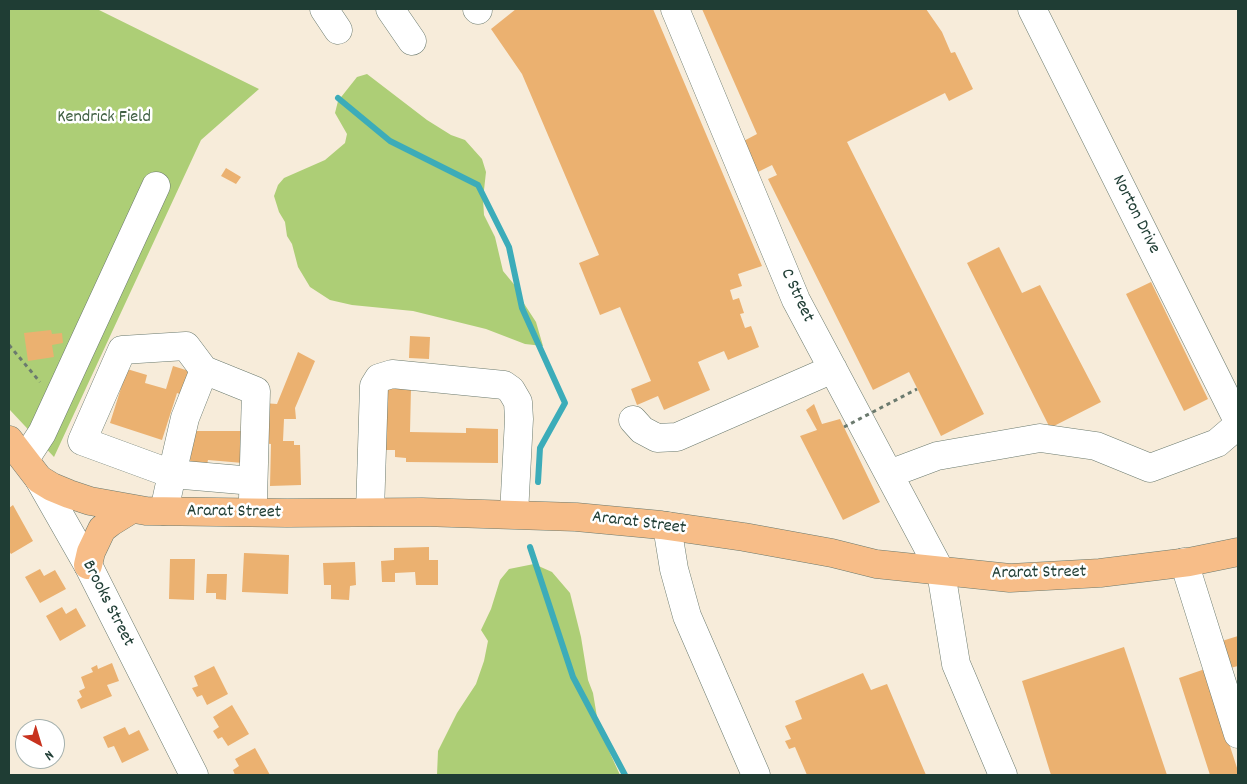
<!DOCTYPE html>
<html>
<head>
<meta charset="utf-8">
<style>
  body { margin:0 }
  #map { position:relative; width:1247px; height:784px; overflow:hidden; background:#f7ecda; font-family:Dekko,sans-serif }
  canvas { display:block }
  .frame { position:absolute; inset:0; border:10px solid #1f3d34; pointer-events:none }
  .north { position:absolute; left:15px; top:719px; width:50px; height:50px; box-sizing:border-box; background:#fff; border:1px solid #a5b1ae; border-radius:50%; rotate:141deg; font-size:14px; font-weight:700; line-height:20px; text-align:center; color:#1f3d34 }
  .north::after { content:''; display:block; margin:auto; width:18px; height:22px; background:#c8321e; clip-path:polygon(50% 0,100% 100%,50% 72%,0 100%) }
</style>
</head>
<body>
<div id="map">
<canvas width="1247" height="784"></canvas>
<div class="frame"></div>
<div class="north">N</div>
</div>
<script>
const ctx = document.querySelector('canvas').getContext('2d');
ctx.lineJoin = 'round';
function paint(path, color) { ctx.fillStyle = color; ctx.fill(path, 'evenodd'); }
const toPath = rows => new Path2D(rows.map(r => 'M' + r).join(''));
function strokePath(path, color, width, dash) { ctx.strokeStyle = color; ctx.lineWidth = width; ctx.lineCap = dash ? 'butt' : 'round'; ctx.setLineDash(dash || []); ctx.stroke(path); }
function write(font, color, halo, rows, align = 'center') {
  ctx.font = font + ' Dekko,sans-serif'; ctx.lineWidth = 5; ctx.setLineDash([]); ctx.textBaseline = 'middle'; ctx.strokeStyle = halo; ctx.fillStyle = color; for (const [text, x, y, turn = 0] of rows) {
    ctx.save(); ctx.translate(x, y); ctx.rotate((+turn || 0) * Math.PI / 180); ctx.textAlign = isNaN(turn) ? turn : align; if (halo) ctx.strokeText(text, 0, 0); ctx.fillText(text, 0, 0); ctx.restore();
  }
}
paint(toPath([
  [9,9,97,9,259,89,201,140,54,457,9,409],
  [367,74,427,120,451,135,465,140,482,159,486,172,483,199,484,215,495,237,503,271,517,288,523,302,536,322,543,346,525,344,486,329,413,311,352,305,330,300,310,287,298,267,292,244,287,236,285,222,279,212,274,196,278,185,284,178,325,160,345,143,347,134,335,113,338,101,357,77],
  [534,564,552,572,570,593,581,637,588,680,593,693,599,729,620,775,437,775,438,751,457,713,476,684,484,661,488,641,481,630,491,609,500,580,509,569]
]), '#adce76');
strokePath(toPath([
  [338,98,390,141,478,185,509,247,522,308,565,403,540,448,538,482],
  [530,547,573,677,625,775]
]), '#3cacb9', 6);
paint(toPath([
  [516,9,653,9,762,266,738,274,742,286,730,290,733,300,739,298,744,313,740,314,745,328,751,326,759,347,728,360,724,351,698,362,710,390,664,410,658,396,637,405,631,389,651,381,620,307,600,315,579,263,599,255,522,74,491,29],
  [702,9,926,9,942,32,951,53,955,52,973,89,949,101,945,93,847,142,984,414,941,436,909,372,873,390,768,179,777,175,772,165,752,175,738,144,757,134],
  [226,168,241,177,236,184,221,176],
  [999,247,1022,293,1040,285,1101,402,1050,428,967,263],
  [1151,282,1208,399,1184,411,1126,294],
  [51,330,52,334,62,333,63,343,52,345,54,357,28,361,24,333],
  [410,336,430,337,429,359,409,358],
  [298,352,315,361,295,408,296,419,284,419,283,441,294,441,294,445,300,445,301,485,270,486,271,444,262,443,263,403,277,404],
  [173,366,189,371,182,395,177,393,162,440,110,423,127,369,147,375,145,383,166,389],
  [384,387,411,388,410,432,466,433,466,428,498,429,498,463,406,462,406,458,395,457,395,450,384,450],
  [814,404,822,424,840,419,880,502,843,520,800,436,817,430,806,410],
  [192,431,249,431,243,463,208,460,207,464,190,462],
  [13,505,33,541,11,554,9,551,9,508],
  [429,547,429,560,438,560,438,585,416,585,415,572,395,573,395,582,382,582,381,561,394,560,394,548],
  [244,553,289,555,288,594,242,592],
  [170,559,195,559,194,600,169,599],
  [355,562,356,585,350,586,349,600,331,599,331,585,324,585,323,563],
  [40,569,44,576,55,570,66,589,40,603,25,577],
  [207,574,227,574,226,600,216,599,216,593,206,593],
  [62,607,66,614,76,608,86,626,60,641,46,616],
  [1238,636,1238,666,1230,668,1222,641],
  [1124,647,1167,775,1051,775,1022,681],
  [112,663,119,681,107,685,112,696,81,709,77,700,82,697,79,691,85,688,81,677,93,672,91,668,97,665,98,669],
  [214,666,228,694,207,705,202,695,197,697,192,688,198,686,194,676],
  [1205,669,1238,771,1238,775,1210,775,1179,678],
  [863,673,871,690,887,684,926,775,807,775,795,747,789,749,785,741,791,739,785,726,802,719,795,701],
  [232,705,249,734,228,746,222,737,218,739,213,731,219,727,213,717],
  [125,727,129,735,139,730,149,750,122,763,114,746,108,748,103,737],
  [255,748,270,775,235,775,233,770,239,766,235,759]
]), '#ebb170');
const minor = toPath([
  [324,9,338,30],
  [390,9,412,41],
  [477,9,478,10],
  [675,9,796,300,941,572,956,664,1003,775],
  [1032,9,1238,421],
  [204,370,256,391,253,499],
  [633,420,642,430,657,438,677,437,833,369],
  [25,459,42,433,156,186],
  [889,474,937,456,1040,438,1096,446,1150,468,1217,443,1238,425],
  [39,479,88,565,194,775],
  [164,511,172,474,185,418,204,370,186,346,122,350,82,441,172,474,253,481],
  [370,512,374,386,379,378,392,374,504,385,511,390,518,402,519,419,514,514],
  [667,526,674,569,687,616,756,775],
  [1184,562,1238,734]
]);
const major = toPath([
  [9,440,39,479,52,487,69,494,90,501,146,511,287,513,422,512,576,517,661,525,744,537,832,553,876,564,1010,578,1100,573,1189,562,1238,552],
  [88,565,91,552,102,529,111,522,132,509]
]);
strokePath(minor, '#6b7a6e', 29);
strokePath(major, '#6b7a6e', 29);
strokePath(toPath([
  [9,345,40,382]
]), '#6b7a6e', 3, [4, 4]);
strokePath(minor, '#fff', 28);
strokePath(major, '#f7bd88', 28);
strokePath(toPath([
  [844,427,917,389]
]), '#6b7a6e', 3, [4, 4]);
write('18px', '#426144', '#fff', [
  ["Kendrick Field",104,119]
]);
write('18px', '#1f3d34', '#fff', [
  ["Norton Drive",1135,215,63],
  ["C Street",796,296,65],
  ["Ararat Street",234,513,1],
  ["Ararat Street",639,524,7],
  ["Ararat Street",1039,574,-1],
  ["Brooks Street",107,604,63]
]);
</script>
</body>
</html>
